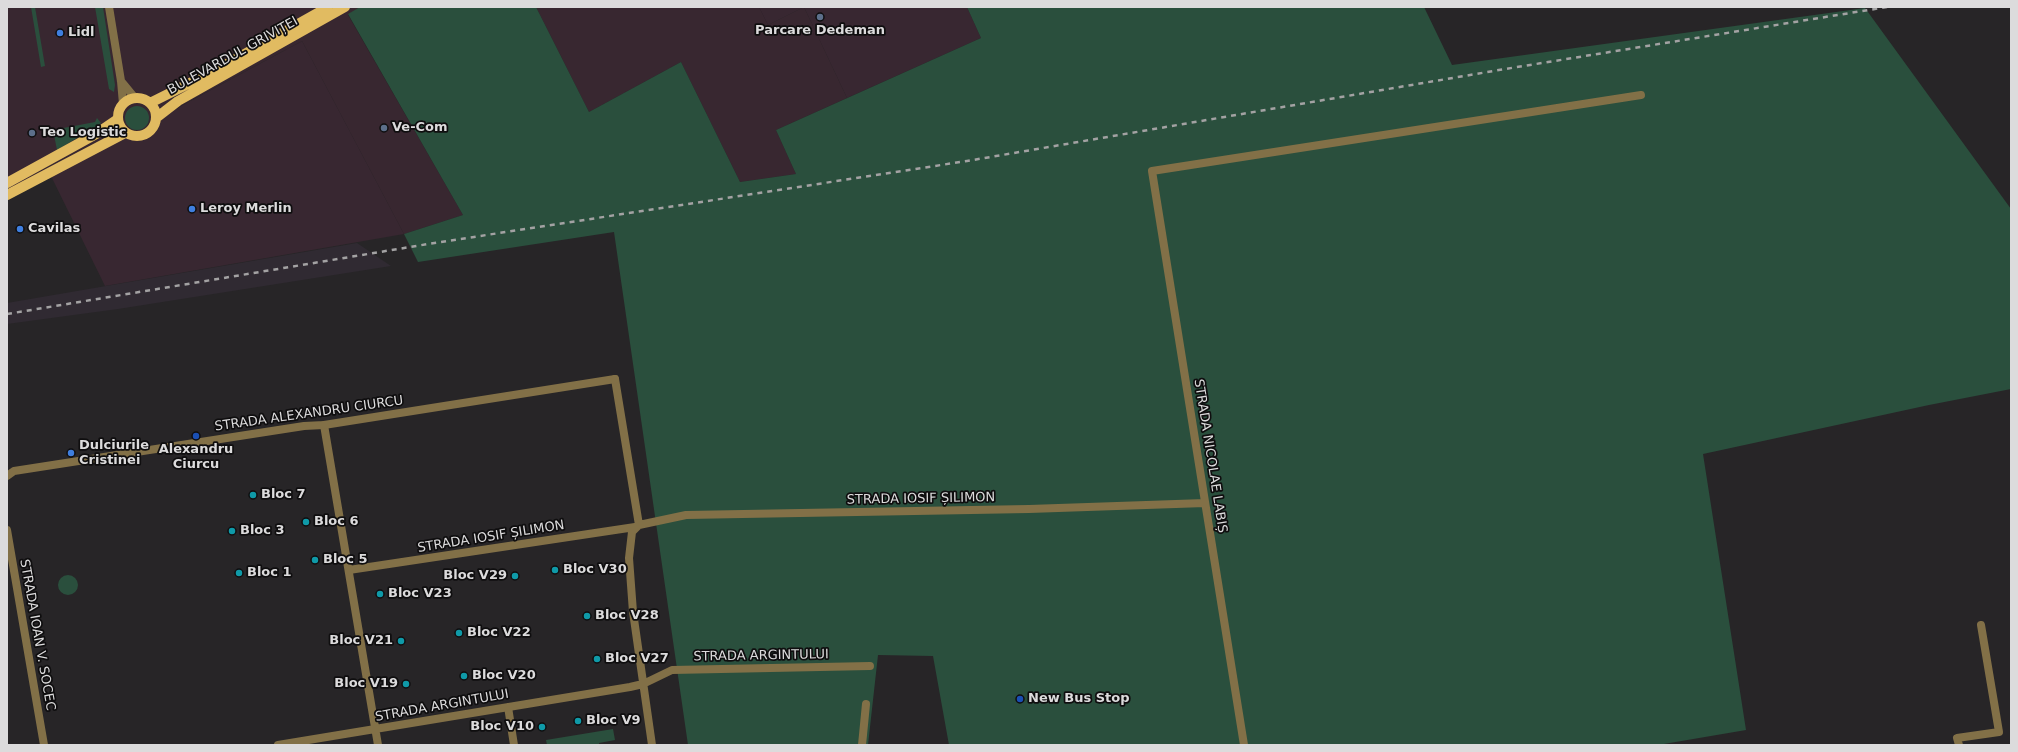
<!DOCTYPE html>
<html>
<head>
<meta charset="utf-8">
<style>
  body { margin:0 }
  #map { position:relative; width:2018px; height:752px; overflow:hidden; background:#272527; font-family:"DejaVu Sans",sans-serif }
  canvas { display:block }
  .frame { position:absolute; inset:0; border:8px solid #dcdbdc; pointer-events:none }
</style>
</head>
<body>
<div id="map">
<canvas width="2018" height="752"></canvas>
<div class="frame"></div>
</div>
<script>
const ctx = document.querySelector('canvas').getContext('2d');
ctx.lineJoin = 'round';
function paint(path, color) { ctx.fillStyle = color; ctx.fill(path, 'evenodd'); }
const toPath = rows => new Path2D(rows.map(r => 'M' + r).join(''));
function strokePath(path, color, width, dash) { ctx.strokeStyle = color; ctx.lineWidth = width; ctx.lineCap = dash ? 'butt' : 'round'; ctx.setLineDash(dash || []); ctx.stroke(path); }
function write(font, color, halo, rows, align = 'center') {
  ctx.font = font + ' "DejaVu Sans",sans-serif'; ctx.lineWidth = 3.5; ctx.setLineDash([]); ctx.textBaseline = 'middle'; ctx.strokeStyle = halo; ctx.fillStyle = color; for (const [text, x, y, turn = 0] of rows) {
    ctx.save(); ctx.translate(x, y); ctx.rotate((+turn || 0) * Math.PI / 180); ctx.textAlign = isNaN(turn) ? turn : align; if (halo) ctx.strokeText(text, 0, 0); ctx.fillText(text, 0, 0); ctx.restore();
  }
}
paint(toPath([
  [759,7,967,7,981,38,847,98,804,7,768,25],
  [302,41,404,234,105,286,51,176]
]), '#382731');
paint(toPath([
  [7,7,360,7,348,15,463,215,404,234,302,41,7,199],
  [536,7,759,7,768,25,804,7,847,98,776,130,796,174,740,182,681,62,589,112]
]), '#382730');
paint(toPath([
  [357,243,391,266,118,309,7,324,7,303]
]), '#302a32');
paint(toPath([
  [31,7,35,7,45,66,41,67],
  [95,7,103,7,115,85,114,92,109,89],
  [360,7,536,7,589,112,681,62,740,182,796,174,776,130,981,38,967,7,1424,7,1452,65,1865,8,2011,209,2011,389,1929,405,1703,454,1746,730,1658,745,949,745,933,656,878,655,868,745,688,745,614,232,418,262,404,234,463,215,348,14],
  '125 118a12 12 0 1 1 24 0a12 12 0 1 1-24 0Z',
  [97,118,101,123,97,126,57,150,53,130,95,122],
  '58 585a10 10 0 1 1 20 0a10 10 0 1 1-20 0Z',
  [613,729,615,740,599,743,599,745,547,745,546,740]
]), '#2a4f3d');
strokePath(toPath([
  [109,7,121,81,123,104],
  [121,81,135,98],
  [615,379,639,525,632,532,629,558,633,612,652,745],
  [324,425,378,745],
  [639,525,686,515,1029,509,1205,503],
  [349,570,635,527],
  [508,707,514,745],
  [278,745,630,687,643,684,672,670,870,666],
  [862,745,866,704],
  [1244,745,1152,171,1641,95],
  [1959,745,1957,738,1999,732,1981,625]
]), '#827047', 8);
strokePath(toPath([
  [7,476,14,471,304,426,324,425,615,379],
  [7,530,44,745]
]), '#827047', 8);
strokePath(toPath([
  '118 117a19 19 0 1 1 38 0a19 19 0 1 1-38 0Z',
  [150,103,216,70,328,7],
  [156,118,178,101,345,7],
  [7,183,96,134,118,119],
  [7,195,125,133]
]), '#e1bb61', 10);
strokePath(toPath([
  [7,314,428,244,967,161,1505,69,1887,7]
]), '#a3a2a3', 2.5, [5, 5]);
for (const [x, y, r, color] of [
  [820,17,4,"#5c6f8a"],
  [60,33,4,"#3f7fe0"],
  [384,128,4,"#5c6f8a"],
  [32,133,4,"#5c6f8a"],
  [192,209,4,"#3f7fe0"],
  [20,229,4,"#3f7fe0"],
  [196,436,4,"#1a4fb4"],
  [71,453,4,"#3f7fe0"],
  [253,495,4,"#0f9aa8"],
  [306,522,4,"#0f9aa8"],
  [232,531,4,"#0f9aa8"],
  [315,560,4,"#0f9aa8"],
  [555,570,4,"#0f9aa8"],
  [239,573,4,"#0f9aa8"],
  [515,576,4,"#0f9aa8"],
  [380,594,4,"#0f9aa8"],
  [587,616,4,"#0f9aa8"],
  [459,633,4,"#0f9aa8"],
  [401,641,4,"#0f9aa8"],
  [597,659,4,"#0f9aa8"],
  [464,676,4,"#0f9aa8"],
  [406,684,4,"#0f9aa8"],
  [1020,699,4,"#1a4fb4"],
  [578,721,4,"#0f9aa8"],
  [542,727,4,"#0f9aa8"]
]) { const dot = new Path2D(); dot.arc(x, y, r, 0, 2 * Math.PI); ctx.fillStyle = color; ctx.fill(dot); strokePath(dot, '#0f0e0f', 1.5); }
write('bold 13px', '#dcdbdc', '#0f0e0f', [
  ["Parcare Dedeman",820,31,"center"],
  ["Lidl",68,33],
  ["Ve-Com",392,128],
  ["Teo Logistic",40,133],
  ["Leroy Merlin",200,209],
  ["Cavilas",28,229],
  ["Dulciurile",79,446],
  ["Cristinei",79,461],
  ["Alexandru",196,450,"center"],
  ["Ciurcu",196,465,"center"],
  ["Bloc 7",261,495],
  ["Bloc 6",314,522],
  ["Bloc 3",240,531],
  ["Bloc 5",323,560],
  ["Bloc V30",563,570],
  ["Bloc 1",247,573],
  ["Bloc V29",507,576,"right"],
  ["Bloc V23",388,594],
  ["Bloc V28",595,616],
  ["Bloc V22",467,633],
  ["Bloc V21",393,641,"right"],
  ["Bloc V27",605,659],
  ["Bloc V20",472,676],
  ["Bloc V19",398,684,"right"],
  ["New Bus Stop",1028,699],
  ["Bloc V9",586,721],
  ["Bloc V10",534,727,"right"]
], 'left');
write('13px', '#dcdbdc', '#0f0e0f', [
  ["BULEVARDUL GRIVIȚEI",233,56,-29],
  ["STRADA ALEXANDRU CIURCU",309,414,-8],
  ["STRADA NICOLAE LABIȘ",1210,456,81],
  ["STRADA IOSIF ȘILIMON",921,499,-1],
  ["STRADA IOSIF ȘILIMON",491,537,-9],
  ["STRADA IOAN V. SOCEC",37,635,80],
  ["STRADA ARGINTULUI",761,656,-1],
  ["STRADA ARGINTULUI",442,706,-10]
]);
</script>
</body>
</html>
